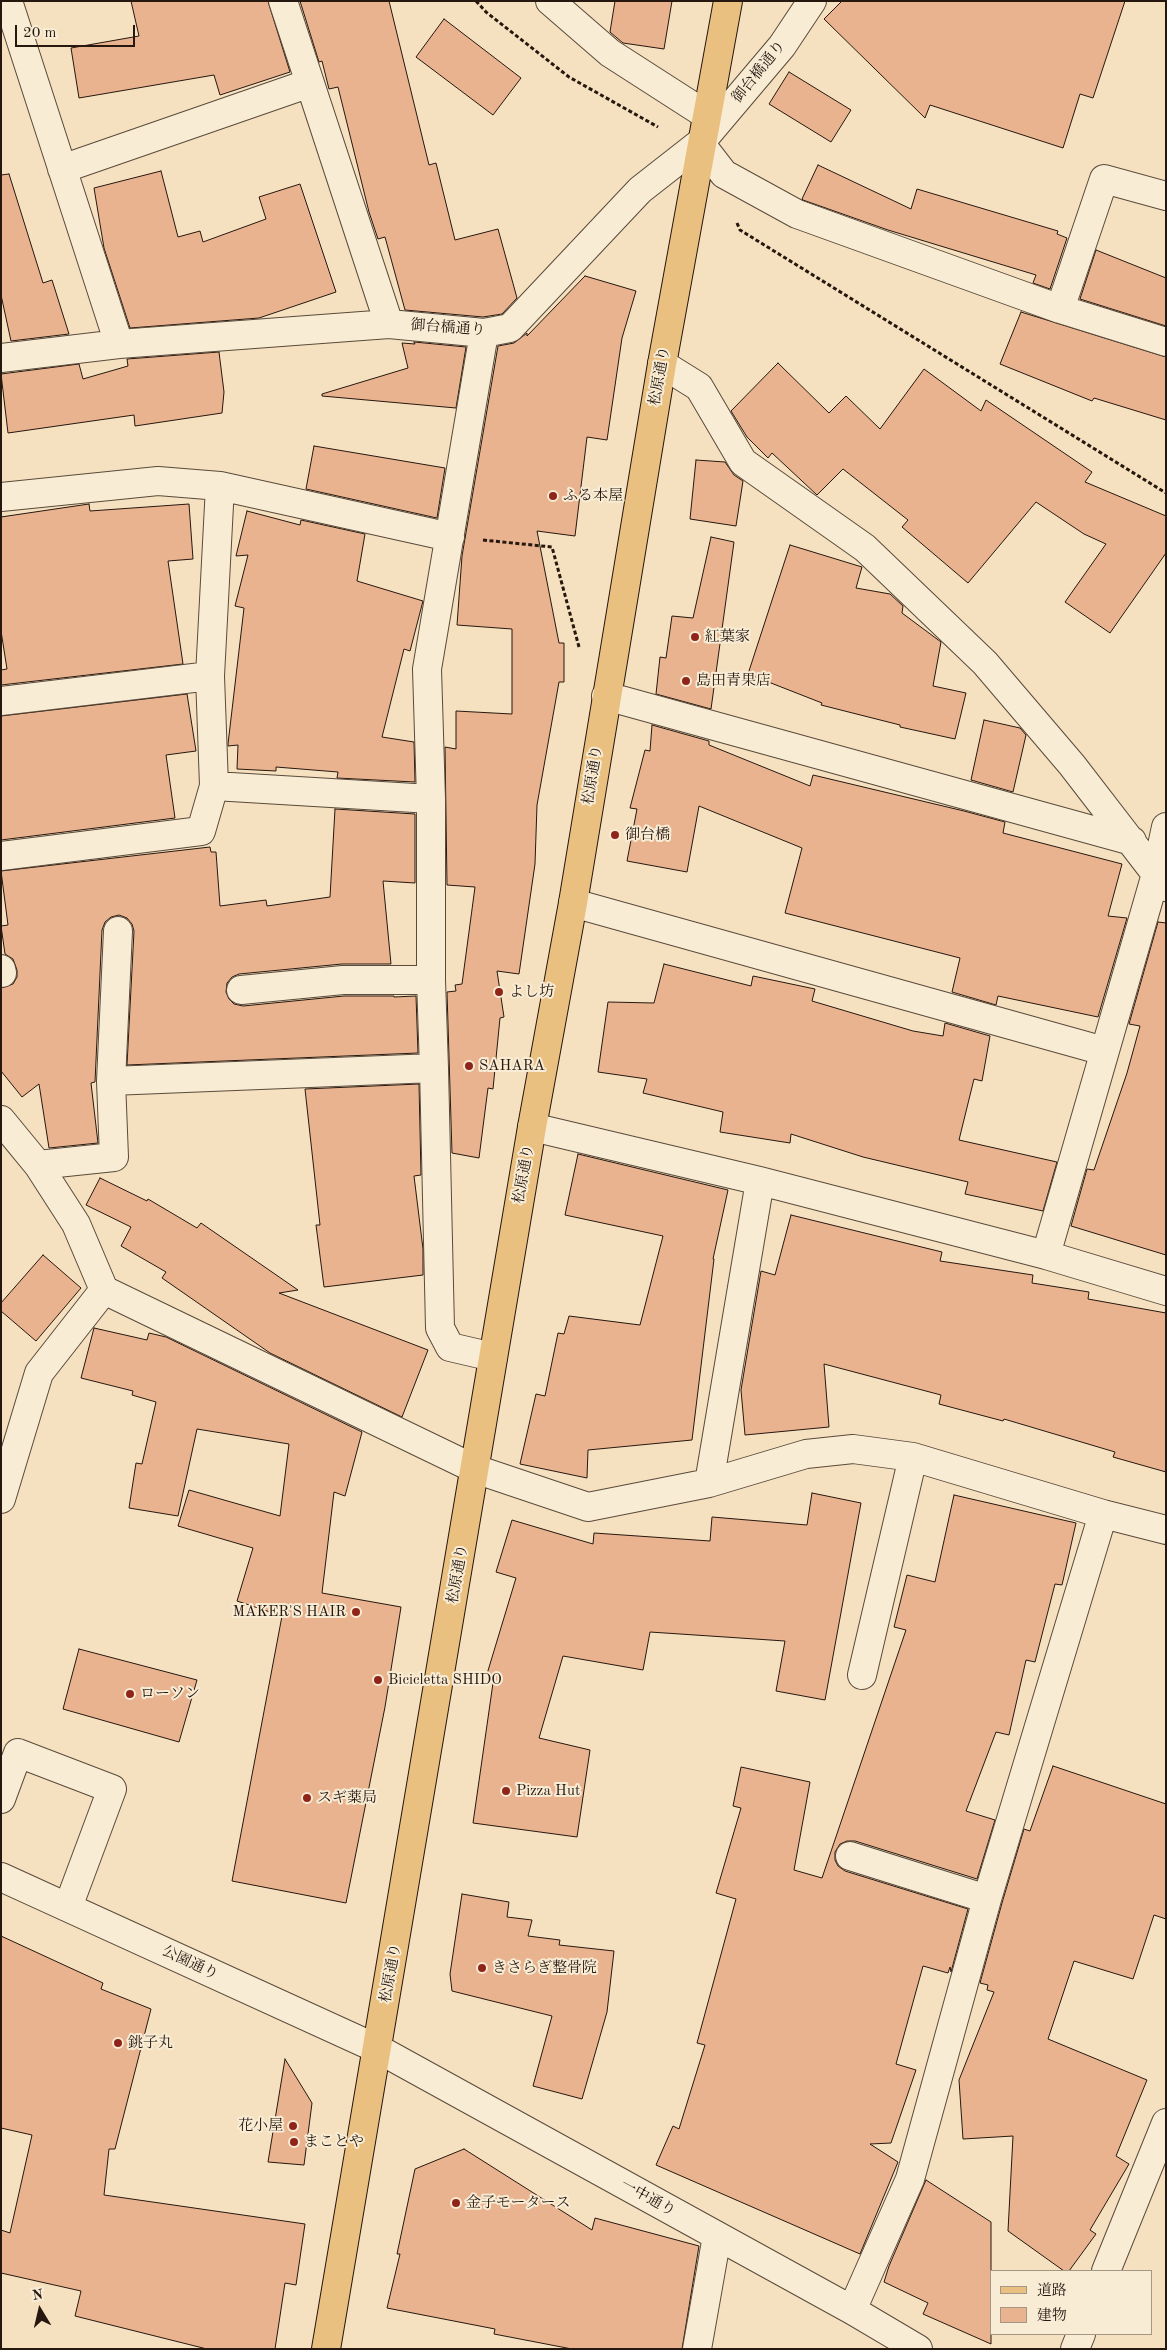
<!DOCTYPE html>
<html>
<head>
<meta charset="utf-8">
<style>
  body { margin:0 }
  #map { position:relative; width:1167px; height:2350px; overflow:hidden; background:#f5e1bf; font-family:"Old Standard TT","Noto Serif JP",serif }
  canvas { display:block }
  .frame { position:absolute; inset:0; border:2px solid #26170f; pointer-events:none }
  .legend { position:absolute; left:990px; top:2270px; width:162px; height:65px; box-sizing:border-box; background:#f8ecd5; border:1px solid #a49786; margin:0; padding:6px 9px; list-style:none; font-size:15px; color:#26170f }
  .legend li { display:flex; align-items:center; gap:10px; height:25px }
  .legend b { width:25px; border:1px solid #a49786 }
  .north { position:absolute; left:15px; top:2285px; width:50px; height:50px; -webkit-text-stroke:4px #f8ecd5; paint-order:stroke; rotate:351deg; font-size:14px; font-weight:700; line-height:20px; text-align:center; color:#26170f }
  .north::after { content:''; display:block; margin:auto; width:18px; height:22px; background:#26170f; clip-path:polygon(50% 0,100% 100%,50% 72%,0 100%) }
  .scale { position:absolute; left:15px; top:25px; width:120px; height:22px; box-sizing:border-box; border:2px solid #26170f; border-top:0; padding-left:6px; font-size:15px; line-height:18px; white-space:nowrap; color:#26170f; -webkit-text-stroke:4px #f8ecd5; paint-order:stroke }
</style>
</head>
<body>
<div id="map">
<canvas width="1167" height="2350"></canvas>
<div class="frame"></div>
<ul class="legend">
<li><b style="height:6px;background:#eac080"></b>道路</li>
<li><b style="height:14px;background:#e9b38f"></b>建物</li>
</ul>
<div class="north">N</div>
<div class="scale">20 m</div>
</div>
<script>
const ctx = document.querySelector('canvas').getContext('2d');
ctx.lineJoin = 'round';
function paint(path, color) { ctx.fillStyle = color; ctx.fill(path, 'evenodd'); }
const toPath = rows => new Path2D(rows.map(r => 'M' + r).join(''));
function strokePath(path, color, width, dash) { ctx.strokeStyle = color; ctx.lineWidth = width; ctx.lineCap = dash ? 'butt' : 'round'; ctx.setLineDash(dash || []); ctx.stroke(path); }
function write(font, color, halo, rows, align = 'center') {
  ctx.font = font + ' "Old Standard TT","Noto Serif JP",serif'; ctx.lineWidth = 4; ctx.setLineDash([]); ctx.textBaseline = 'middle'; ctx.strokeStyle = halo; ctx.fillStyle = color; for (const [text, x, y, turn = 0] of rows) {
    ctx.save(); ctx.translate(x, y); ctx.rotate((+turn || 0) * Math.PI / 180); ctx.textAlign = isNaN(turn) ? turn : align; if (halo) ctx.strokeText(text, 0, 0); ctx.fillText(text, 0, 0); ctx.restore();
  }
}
const building = toPath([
  [131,1,268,1,290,72,220,95,214,75,79,98,71,48,139,36,131,1],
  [300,1,389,1,429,165,436,163,455,240,498,229,517,298,502,314,483,317,405,310,385,237,378,239,369,212,338,87,329,89,322,61,319,62,300,1],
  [615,1,672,1,664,49,623,43,610,32,615,1],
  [842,1,1125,1,1093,98,1080,94,1063,148,930,105,925,118,824,19,842,1],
  [444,19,521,78,493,115,416,57,444,19],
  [789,72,851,110,831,142,769,104,789,72],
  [818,165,911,209,917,189,1058,231,1057,234,1067,238,1050,289,1033,283,1036,275,888,230,803,200,802,199,818,165],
  [161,171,178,237,200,231,203,242,266,219,259,197,300,184,336,292,259,318,130,328,104,248,94,188,161,171],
  [9,174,43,283,52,280,69,334,11,341,1,295,1,175,9,174],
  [1096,250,1166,278,1166,326,1080,299,1096,250],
  [585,276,636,291,622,338,607,440,587,437,575,536,537,531,559,643,564,643,564,682,559,682,537,805,535,864,519,974,497,971,504,1017,500,1018,493,1089,488,1088,479,1158,452,1153,447,992,456,991,455,985,462,984,475,887,447,885,445,747,456,749,456,711,512,714,512,629,457,625,462,556,498,346,514,343,527,333,527,336,585,276],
  [1021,312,1166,357,1166,420,1094,398,1092,401,1000,364,1021,312],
  [414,342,466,347,456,408,322,396,322,394,408,368,402,343,415,344,414,342],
  [219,352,224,392,222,413,135,426,134,415,8,433,1,374,79,364,83,379,128,366,127,359,219,352],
  [778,363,829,413,846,396,880,429,924,369,981,411,986,400,1092,472,1085,482,1166,516,1166,553,1110,633,1065,602,1106,544,1084,534,1036,502,968,583,902,527,908,520,843,469,817,495,772,453,768,458,747,437,731,411,778,363],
  [314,446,445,468,437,518,306,489,314,446],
  [696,460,725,462,734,475,743,481,736,526,690,519,696,460],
  [89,504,90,511,189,504,193,559,168,561,183,664,1,685,1,670,7,669,1,631,1,517,89,504],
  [247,511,300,525,301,520,365,534,357,581,423,601,410,651,404,649,382,737,414,742,415,782,337,778,338,772,276,767,276,771,237,769,238,745,228,746,228,744,244,608,235,606,248,555,236,556,247,511],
  [711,537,734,542,711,709,656,694,660,657,666,658,672,616,693,618,711,537],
  [790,545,862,567,856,588,890,594,903,606,902,613,941,642,933,686,966,693,955,739,900,727,900,725,821,705,822,703,748,674,790,545],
  [187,694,196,751,166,755,175,818,1,840,1,716,187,694],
  [984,720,1020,728,1026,735,1013,792,971,780,984,720],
  [652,725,709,741,709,745,810,786,813,775,964,811,1005,822,1003,833,1122,864,1108,916,1127,918,1098,1017,998,996,996,1005,952,992,960,958,785,913,802,848,699,806,687,872,627,861,637,809,630,808,645,750,650,751,652,725],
  [335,809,415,814,415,883,383,881,391,964,342,964,239,974,232,977,227,983,226,992,229,999,234,1004,243,1006,344,996,394,996,394,997,416,996,418,1053,127,1065,134,931,132,924,127,918,119,915,111,917,105,922,102,930,95,1082,91,1083,98,1143,49,1148,39,1084,22,1097,1,1071,1,988,13,984,17,977,17,970,13,959,5,954,1,926,8,925,1,871,210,847,211,852,216,852,220,906,266,900,267,906,330,897,335,809],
  [1158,922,1166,923,1166,1255,1071,1226,1087,1169,1094,1170,1127,1073,1140,1026,1129,1024,1158,922],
  [664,964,751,986,753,976,815,989,812,1001,913,1031,943,1036,945,1023,990,1036,982,1081,974,1079,959,1140,1057,1162,1043,1211,965,1194,968,1182,863,1157,791,1134,790,1143,720,1132,723,1112,643,1093,647,1079,598,1072,608,1002,654,1003,664,964],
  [419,1084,421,1175,414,1176,423,1249,423,1275,324,1287,316,1225,320,1225,305,1089,419,1084],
  [578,1154,728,1190,713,1259,714,1259,692,1440,588,1450,587,1478,520,1464,536,1394,545,1396,558,1333,564,1334,569,1316,640,1325,663,1236,565,1215,578,1154],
  [100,1178,147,1201,148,1199,197,1228,201,1223,298,1290,279,1293,428,1350,402,1417,270,1353,162,1278,166,1272,121,1246,131,1227,86,1205,100,1178],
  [791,1215,942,1252,940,1261,1033,1275,1032,1283,1089,1292,1088,1299,1166,1313,1166,1472,1113,1457,1115,1452,1004,1419,1003,1421,939,1404,941,1395,824,1364,829,1427,745,1435,741,1390,761,1271,775,1275,791,1215],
  [43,1255,81,1288,36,1341,1,1311,1,1303,43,1255],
  [94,1328,147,1340,149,1333,166,1337,362,1432,345,1496,334,1492,322,1593,401,1607,385,1707,346,1903,232,1881,282,1616,237,1601,253,1548,178,1526,189,1490,280,1516,289,1444,197,1429,178,1516,129,1508,136,1463,142,1464,156,1402,132,1395,133,1391,81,1378,94,1328],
  [812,1493,861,1503,825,1700,776,1691,785,1641,650,1632,643,1670,563,1656,539,1738,590,1750,577,1837,473,1823,494,1676,487,1674,516,1578,496,1572,512,1520,593,1544,594,1533,710,1541,712,1517,807,1525,812,1493],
  [954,1495,1076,1523,1062,1585,1055,1584,1035,1662,1026,1660,1009,1735,996,1732,966,1811,995,1820,977,1879,855,1841,847,1841,840,1844,835,1852,835,1860,838,1866,845,1871,968,1909,951,1972,950,1967,948,1973,923,1966,896,2064,916,2070,891,2143,870,2144,898,2162,860,2254,656,2165,673,2126,679,2129,705,2045,697,2043,736,1899,716,1893,741,1808,733,1806,741,1767,810,1782,794,1870,822,1878,906,1630,894,1627,907,1575,935,1582,954,1495],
  [79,1649,197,1680,179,1742,63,1709,79,1649],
  [1053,1766,1166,1804,1166,1919,1154,1915,1133,1979,1074,1961,1048,2039,1147,2080,1116,2156,1129,2164,1090,2230,1096,2234,1069,2271,1064,2271,1008,2231,1013,2136,963,2139,959,2080,994,1992,987,1990,988,1985,980,1983,1002,1903,1024,1829,1030,1831,1053,1766],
  [462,1894,509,1902,507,1917,532,1920,528,1936,560,1940,559,1945,614,1951,607,2012,582,2099,533,2086,552,2016,452,1991,450,1974,462,1894],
  [1,1936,103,1983,101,1989,151,2009,115,2149,109,2149,104,2195,305,2224,296,2285,285,2283,275,2349,207,2349,75,2316,81,2291,1,2273,1,2230,10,2233,32,2135,1,2128,1,1936],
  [285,2059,312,2103,304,2165,268,2162,285,2059],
  [464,2149,592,2230,595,2218,699,2246,682,2349,572,2349,494,2334,495,2329,387,2308,400,2254,397,2254,415,2169,464,2149],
  [926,2180,991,2222,991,2344,923,2314,928,2303,884,2282,889,2266,926,2180]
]);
paint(building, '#e9b38f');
strokePath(building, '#26170f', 1);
const minor = toPath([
  [8,1,119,344],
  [283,1,389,324],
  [550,1,610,53,708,116],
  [700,143,724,174,797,214,1060,309,1166,342],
  [62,169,310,83],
  [1060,309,1104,179,1166,196],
  [1,358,119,344,389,324,484,333,510,328,640,190,700,143,782,46,812,1],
  [662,364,699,387,743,462,865,548,985,663,1072,765,1166,887],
  [1,497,158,481,220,486,450,537],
  [606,696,1132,841],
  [1,701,210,676],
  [214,786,431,799],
  [1,856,201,831,214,786,210,676,220,486],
  [573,903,1104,1051],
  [1,969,2,973],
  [241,990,343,980,431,980],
  [434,1068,431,980,431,799,427,669,484,333],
  [111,1081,118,931],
  [1,1120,38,1165,76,1224,104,1290,475,1469,588,1507,709,1483,806,1454,853,1449,913,1457,1103,1514],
  [532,1127,760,1181,1046,1255,1166,1291],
  [38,1165,114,1157,111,1081,434,1068,440,1328,450,1347,493,1357],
  [1046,1255,1156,874,1166,827],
  [709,1483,760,1181],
  [1,1499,39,1373,104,1290],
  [862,1675,913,1457],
  [1,1799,18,1753,112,1789,68,1907],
  [850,1856,987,1899],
  [1,1877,378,2049,852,2310,918,2349],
  [1106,2271,1166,2123],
  [852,2310,910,2179,987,1899,1103,1514,1166,1530],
  [697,2349,717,2236],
  [1075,2349,1081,2334]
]);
const major = toPath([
  [326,2349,532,1127,573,903,662,364,728,1]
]);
strokePath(minor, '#5a4a3b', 30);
strokePath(major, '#26170f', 30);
strokePath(toPath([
  [476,1,486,12,569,77,658,127],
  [737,223,740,230,1166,493],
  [483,540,552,547,579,647]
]), '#26170f', 3, [4, 2.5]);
strokePath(minor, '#f8ecd5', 28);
strokePath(major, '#eac080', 28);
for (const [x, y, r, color] of [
  [553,496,5,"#8f2418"],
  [695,637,5,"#8f2418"],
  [686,681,5,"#8f2418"],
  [615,835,5,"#8f2418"],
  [499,992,5,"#8f2418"],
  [469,1066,5,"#8f2418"],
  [356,1612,5,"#8f2418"],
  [378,1680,5,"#8f2418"],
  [130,1694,5,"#8f2418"],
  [506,1791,5,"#8f2418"],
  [307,1798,5,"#8f2418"],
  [482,1968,5,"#8f2418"],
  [118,2043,5,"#8f2418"],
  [293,2126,5,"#8f2418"],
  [294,2142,5,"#8f2418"],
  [456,2203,5,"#8f2418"]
]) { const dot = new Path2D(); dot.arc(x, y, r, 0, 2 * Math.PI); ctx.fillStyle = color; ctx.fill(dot); strokePath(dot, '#f8ecd5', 2); }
write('15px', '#26170f', '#f8ecd5', [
  ["御台橋通り",759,72,-51],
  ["御台橋通り",448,328,4],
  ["松原通り",660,376,-80],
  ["松原通り",593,775,-81],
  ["松原通り",524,1174,-80],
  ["松原通り",458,1574,-80],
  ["公園通り",190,1963,25],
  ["松原通り",391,1973,-80],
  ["一中通り",648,2198,29]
]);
write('15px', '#26170f', '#f8ecd5', [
  ["ふる本屋",563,496],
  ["紅葉家",705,637],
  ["島田青果店",696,681],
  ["御台橋",625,835],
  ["よし坊",509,992],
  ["SAHARA",479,1066],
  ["MAKER'S HAIR",346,1612,"right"],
  ["Bicicletta SHIDO",388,1680],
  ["ローソン",140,1694],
  ["Pizza Hut",516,1791],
  ["スギ薬局",317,1798],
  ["きさらぎ整骨院",492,1968],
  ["銚子丸",128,2043],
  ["花小屋",283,2126,"right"],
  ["まことや",304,2142],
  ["金子モータース",466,2203]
], 'left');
</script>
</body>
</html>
